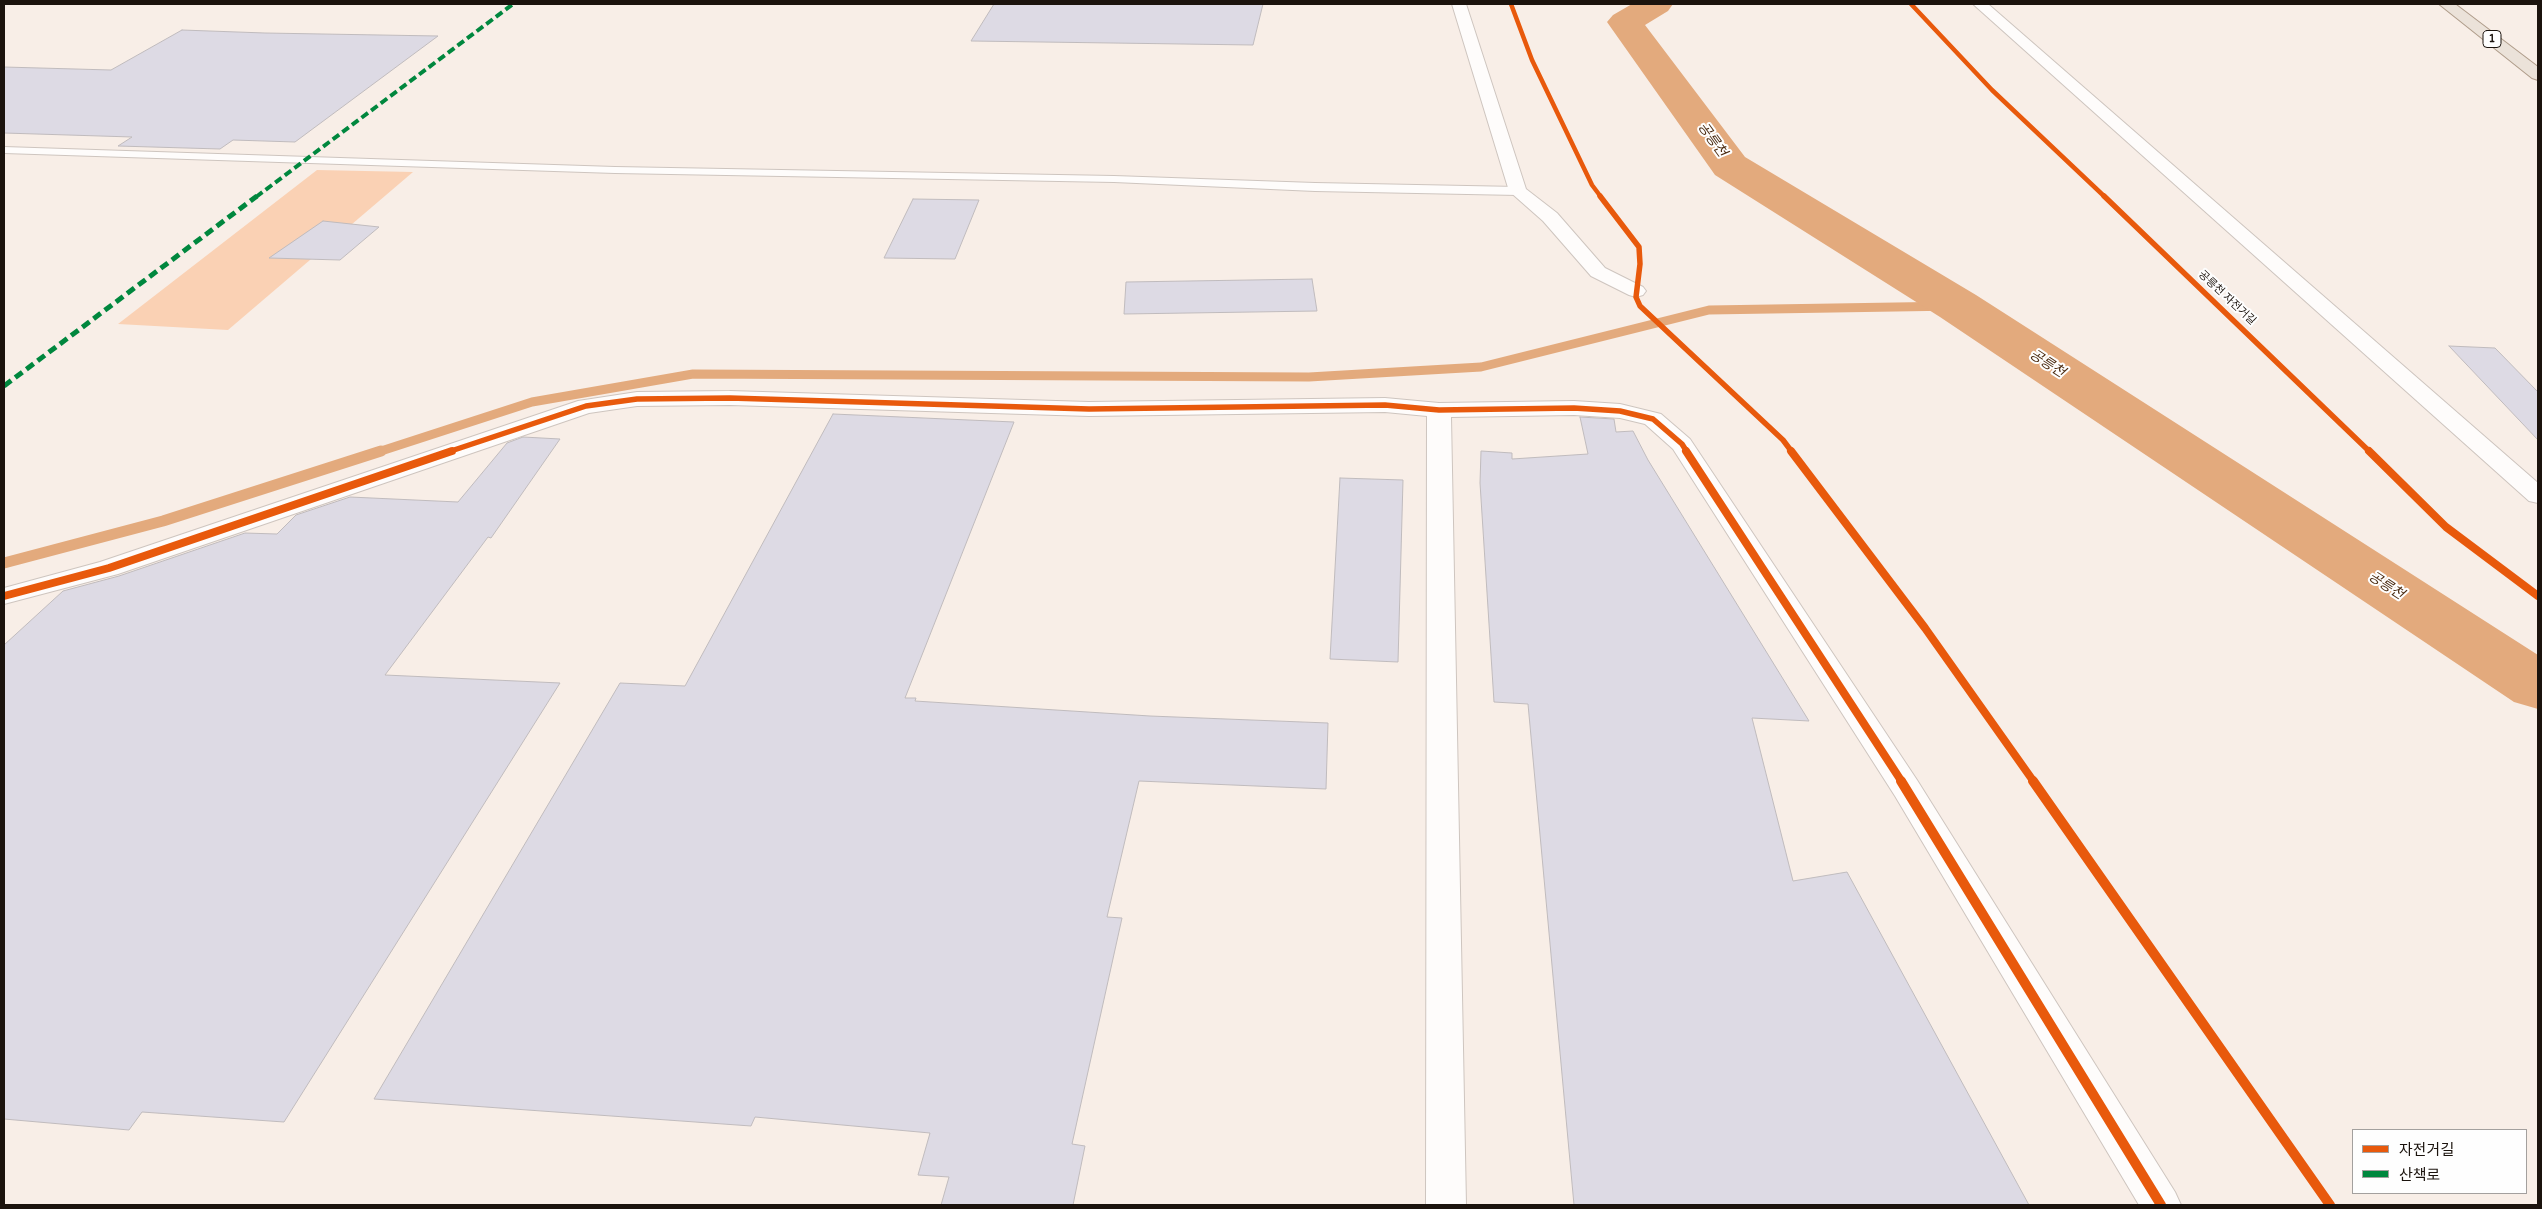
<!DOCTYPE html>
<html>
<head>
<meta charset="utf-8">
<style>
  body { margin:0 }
  #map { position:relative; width:2542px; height:1209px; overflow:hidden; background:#f8eee7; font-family:"Varela Round","Noto Sans KR",sans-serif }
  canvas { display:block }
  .frame { position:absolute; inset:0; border:5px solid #1b130d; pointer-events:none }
  .legend { position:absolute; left:2352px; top:1129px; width:175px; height:65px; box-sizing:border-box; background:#fefefe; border:1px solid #a3a09e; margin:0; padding:6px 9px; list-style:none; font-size:15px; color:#1b130d }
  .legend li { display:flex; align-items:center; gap:10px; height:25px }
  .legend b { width:25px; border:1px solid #a3a09e }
</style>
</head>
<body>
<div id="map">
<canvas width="2542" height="1209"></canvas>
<div class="frame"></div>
<ul class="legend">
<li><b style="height:6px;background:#e8590c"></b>자전거길</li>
<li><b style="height:6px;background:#00873e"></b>산책로</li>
</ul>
</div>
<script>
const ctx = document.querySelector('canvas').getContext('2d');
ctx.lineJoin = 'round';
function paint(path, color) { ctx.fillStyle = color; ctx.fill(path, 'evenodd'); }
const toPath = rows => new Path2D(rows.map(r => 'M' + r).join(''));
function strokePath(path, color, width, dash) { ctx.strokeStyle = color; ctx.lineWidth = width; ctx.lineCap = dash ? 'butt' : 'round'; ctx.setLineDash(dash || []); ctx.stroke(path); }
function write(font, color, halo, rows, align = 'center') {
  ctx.font = font + ' "Varela Round","Noto Sans KR",sans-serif'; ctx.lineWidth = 4; ctx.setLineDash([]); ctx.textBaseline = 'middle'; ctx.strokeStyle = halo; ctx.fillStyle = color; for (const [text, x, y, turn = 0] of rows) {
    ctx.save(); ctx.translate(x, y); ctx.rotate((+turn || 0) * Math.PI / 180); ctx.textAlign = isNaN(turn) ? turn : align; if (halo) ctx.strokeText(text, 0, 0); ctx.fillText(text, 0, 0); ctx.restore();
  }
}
paint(toPath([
  [317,170,413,172,228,330,118,324]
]), '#fad1b4');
strokePath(toPath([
  [378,452,532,402,693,374,1309,377,1481,367,1709,310,1958,306]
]), '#e3aa7d', 9);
strokePath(toPath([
  [4,563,163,521,381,451]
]), '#e3aa7d', 11);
paint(toPath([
  [1632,4,1673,4,1668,11,1645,25,1745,157,1976,295,2538,655,2538,709,2514,702,1940,317,1715,175,1607,22,1613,15,1632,4]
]), '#e3aa7d');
const building = toPath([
  [994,4,1263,4,1253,45,971,41,994,4],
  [182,30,265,33,438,36,295,142,233,140,220,149,118,146,132,137,4,133,4,67,111,70,182,30],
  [913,199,979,200,955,259,884,258,913,199],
  [323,221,379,227,340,260,269,258,323,221],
  [1312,279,1317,311,1124,314,1126,282,1312,279],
  [2449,346,2495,348,2538,392,2538,440,2449,346],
  [833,414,1014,422,905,698,916,698,915,701,1150,716,1328,723,1326,789,1139,781,1107,917,1122,918,1072,1144,1085,1146,1073,1205,941,1205,949,1177,918,1175,930,1133,755,1117,751,1126,374,1099,620,683,685,686,833,414],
  [1580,417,1614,419,1616,432,1633,431,1648,460,1809,721,1752,718,1793,881,1847,872,2029,1205,1574,1205,1528,704,1494,702,1480,483,1481,451,1512,453,1512,459,1588,454,1580,417],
  [523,437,560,439,491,538,488,537,385,675,560,683,284,1122,142,1112,129,1130,4,1119,4,645,63,591,119,576,245,533,277,534,296,515,350,497,458,502,507,443,523,437],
  [1340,478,1403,480,1398,662,1330,659,1340,478]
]);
paint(building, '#dddae4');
strokePath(building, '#c0bbbd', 1);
const lane = toPath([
  [4,147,615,167,1114,176,1315,183,1518,187,1524,191,1518,195,1315,191,1114,182,615,173,4,153,4,147]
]);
const street = toPath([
  [1452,4,1466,4,1526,189,1557,213,1605,268,1643,287,1646,291,1643,295,1636,297,1629,295,1591,276,1543,221,1509,191,1452,4],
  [1973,4,1988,4,2538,483,2538,503,2529,501,1973,4],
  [730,391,1089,402,1385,398,1439,403,1574,401,1620,404,1661,414,1690,439,1917,780,2175,1192,2181,1205,2139,1205,1895,796,1673,449,1645,424,1620,418,1574,415,1451,417,1466,1205,1426,1205,1427,416,1385,412,1089,416,730,405,637,406,589,413,118,574,4,604,4,588,100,562,578,401,637,392,730,391]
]);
const primary = toPath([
  [2439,4,2455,4,2538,67,2538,80,2532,78,2439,4]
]);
strokePath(lane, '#cec5bf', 2);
strokePath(street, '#cec5bf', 2);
strokePath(primary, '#af9c8a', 2);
paint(lane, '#fefcfb');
paint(street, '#fefcfb');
paint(primary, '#ebe2d9');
strokePath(toPath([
  [256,197,513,4]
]), '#00873e', 4, [8, 4]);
strokePath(toPath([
  [4,386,257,196]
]), '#00873e', 5, [9, 5]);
strokePath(toPath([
  [1511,4,1532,60,1592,185,1601,197],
  [1911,4,1992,90,2105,197]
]), '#e8590c', 4.5);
strokePath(toPath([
  [1600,196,1639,247,1640,264,1636,297,1640,306,1783,440,1792,452],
  [2104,196,2370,452],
  [448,452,586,406,637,399,730,398,1089,409,1385,405,1439,410,1574,408,1620,411,1653,419,1682,444,1687,452]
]), '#e8590c', 5.5);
strokePath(toPath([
  [1686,451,1902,782],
  [1791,451,1925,628,2034,782],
  [2369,451,2446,527,2538,596],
  [4,596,109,568,452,451]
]), '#e8590c', 8);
strokePath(toPath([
  [1901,781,2161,1205],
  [2033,781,2330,1205]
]), '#e8590c', 10);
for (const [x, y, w] of [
  [2492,39,18]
]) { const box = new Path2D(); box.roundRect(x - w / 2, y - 8.5, w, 17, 4); ctx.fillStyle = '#fefefe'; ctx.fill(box); strokePath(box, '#1b130d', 1); }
write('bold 11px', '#1b130d', null, [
  ["1",2492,39]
]);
write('11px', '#1b130d', '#fefefe', [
  ["공릉천 자전거길",2227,298,43]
]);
write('italic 14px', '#4c2c12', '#fefefe', [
  ["공릉천",1712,140,54],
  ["공릉천",2047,364,33],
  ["공릉천",2386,586,33]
]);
</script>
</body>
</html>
